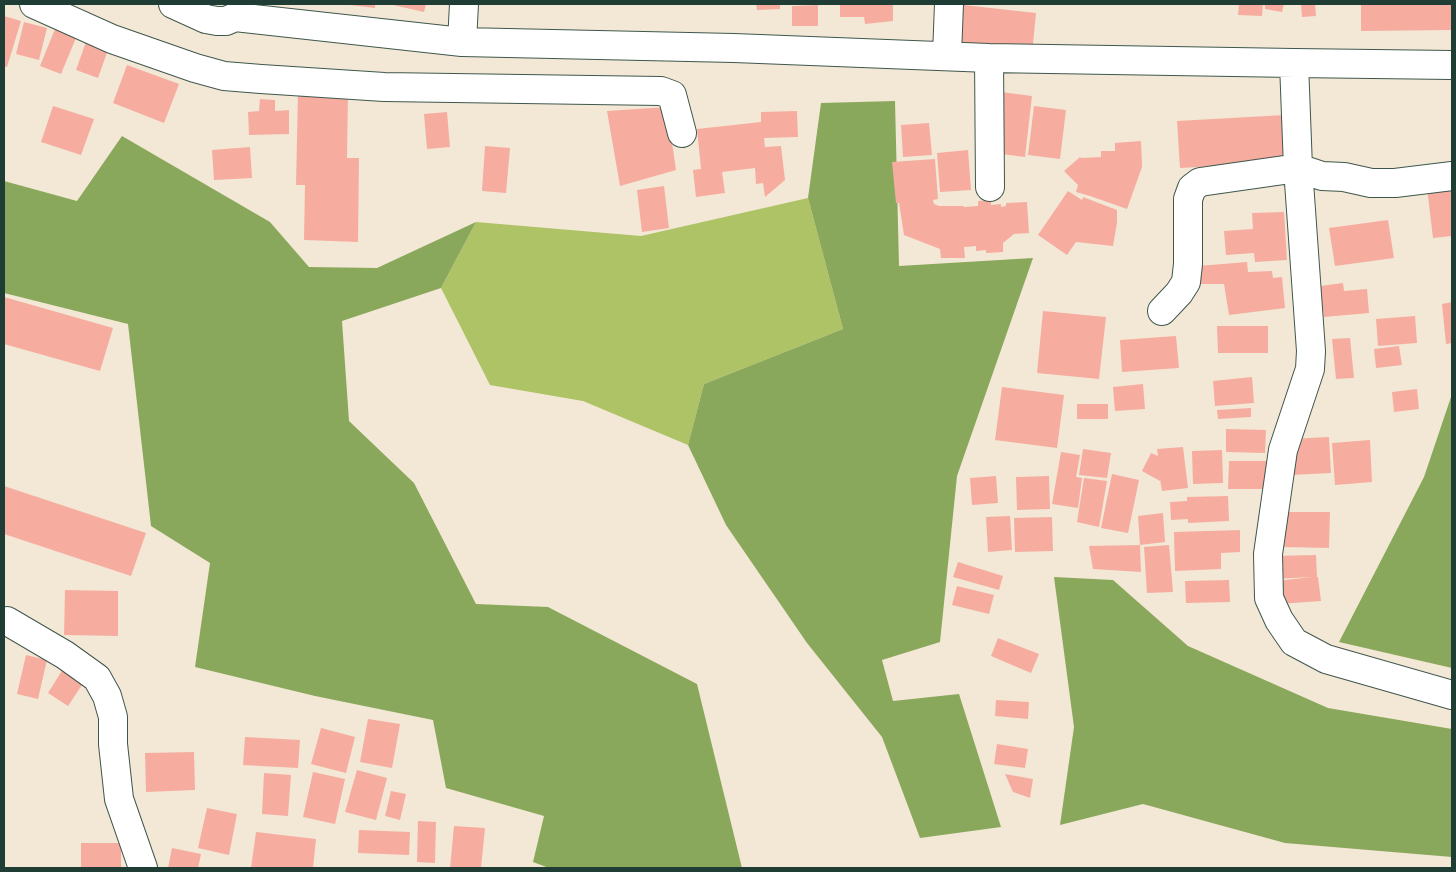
<!DOCTYPE html>
<html>
<head>
<meta charset="utf-8">
<style>
  body { margin:0 }
  #map { position:relative; width:1456px; height:872px; overflow:hidden; background:#f3e8d6; font-family:Itim,sans-serif }
  canvas { display:block }
  .frame { position:absolute; inset:0; border:5px solid #1f3d34; pointer-events:none }
</style>
</head>
<body>
<div id="map">
<canvas width="1456" height="872"></canvas>
<div class="frame"></div>
</div>
<script>
const ctx = document.querySelector('canvas').getContext('2d');
ctx.lineJoin = 'round';
function paint(path, color) { ctx.fillStyle = color; ctx.fill(path, 'evenodd'); }
const toPath = rows => new Path2D(rows.map(r => 'M' + r).join(''));
function strokePath(path, color, width, dash) { ctx.strokeStyle = color; ctx.lineWidth = width; ctx.lineCap = dash ? 'butt' : 'round'; ctx.setLineDash(dash || []); ctx.stroke(path); }
paint(toPath([
  [808,198,843,329,704,384,688,445,583,401,490,385,441,288,476,222,641,236]
]), '#aec266');
paint(toPath([
  [895,101,899,266,1033,258,957,476,940,642,882,660,893,701,959,694,1001,827,920,838,882,737,807,643,726,525,688,445,704,384,843,329,808,198,821,103],
  [122,136,270,222,309,267,377,268,476,222,441,288,342,321,349,421,414,483,476,604,548,607,697,684,742,868,549,868,533,862,544,816,446,788,433,720,315,696,195,667,210,563,151,526,128,324,4,293,4,181,77,201],
  [1452,394,1452,668,1339,642,1424,477],
  [1054,577,1113,580,1188,646,1328,708,1452,729,1452,857,1285,843,1143,804,1060,825,1074,727]
]), '#8aa85b');
paint(toPath([
  [350,4,375,4,375,8,350,5],
  [393,4,426,4,424,12,393,5],
  [756,4,780,4,780,9,757,10],
  [840,4,893,4,893,21,865,24,864,17,840,17],
  [955,4,1036,13,1032,54,950,45],
  [1239,4,1263,4,1262,16,1238,15],
  [1265,4,1284,4,1282,12,1265,9],
  [1301,4,1315,4,1316,16,1302,17],
  [1361,4,1452,4,1452,30,1361,31],
  [818,5,818,26,792,26,792,6],
  [4,16,21,21,7,67,4,66],
  [24,22,47,28,39,60,16,54],
  [57,24,78,33,61,74,40,66],
  [87,39,109,47,98,78,76,70],
  [127,65,179,84,164,123,113,103],
  [298,92,348,93,347,158,359,158,358,242,304,240,305,185,296,185],
  [1001,92,1032,96,1025,157,993,153],
  [260,99,275,100,275,111,289,110,289,134,249,135,248,112,259,111],
  [53,106,94,119,81,155,41,142],
  [1034,106,1066,110,1060,159,1028,155],
  [667,107,676,170,620,186,607,111],
  [797,111,798,137,764,138,765,147,781,146,785,180,765,197,763,183,756,184,755,168,722,172,725,193,696,197,693,170,701,169,697,129,761,122,761,112],
  [447,112,450,147,427,149,424,114],
  [1284,115,1287,162,1180,168,1177,121],
  [929,123,932,155,903,157,901,125],
  [1141,141,1142,167,1127,209,1090,196,1076,192,1078,185,1064,171,1080,157,1081,158,1101,157,1101,151,1115,151,1115,143],
  [485,146,510,148,506,193,482,191],
  [250,147,252,178,214,180,212,150],
  [968,150,971,190,940,192,937,153],
  [935,159,938,199,933,200,934,204,939,206,963,206,964,207,978,206,978,201,991,200,991,205,1001,204,1001,207,1006,206,1006,203,1027,202,1029,233,1014,234,1003,243,1003,252,986,253,986,250,976,251,976,246,964,247,965,258,941,258,940,249,904,235,899,203,896,203,892,162],
  [1452,185,1452,236,1433,238,1427,188],
  [664,186,669,228,642,232,637,190],
  [1068,191,1082,200,1083,197,1117,210,1117,223,1113,246,1076,242,1067,255,1038,235],
  [1284,212,1287,260,1255,262,1254,253,1226,255,1224,231,1253,229,1252,213],
  [1388,220,1394,258,1335,266,1329,228],
  [1247,262,1248,272,1272,271,1273,278,1282,277,1285,308,1229,315,1224,284,1200,284,1198,266],
  [1343,283,1344,291,1367,289,1369,313,1324,317,1320,286],
  [4,297,113,328,100,371,4,344],
  [1452,302,1452,343,1446,344,1442,304],
  [1043,311,1106,317,1099,379,1037,373],
  [1415,316,1417,343,1378,346,1376,319],
  [1217,326,1268,326,1268,353,1218,353],
  [1176,336,1179,368,1122,372,1120,340],
  [1350,338,1354,378,1336,379,1332,339],
  [1399,346,1402,365,1376,368,1374,349],
  [1252,377,1254,403,1215,406,1213,381],
  [1143,384,1145,409,1115,411,1113,387],
  [1002,387,1064,395,1057,448,995,440],
  [1417,389,1419,409,1394,412,1392,392],
  [1077,404,1108,404,1108,419,1077,419],
  [1251,408,1251,417,1218,419,1217,410],
  [1226,429,1266,430,1265,453,1226,452],
  [1329,437,1331,473,1291,475,1289,439],
  [1370,440,1372,482,1335,485,1332,443],
  [1183,447,1188,488,1162,491,1160,479,1160,481,1142,471,1151,453,1158,456,1157,449],
  [1083,449,1111,453,1107,478,1079,475],
  [1222,450,1223,483,1193,484,1192,451],
  [1061,452,1080,455,1076,477,1082,478,1078,508,1052,504],
  [1229,461,1267,461,1267,489,1228,489],
  [1112,474,1139,480,1128,533,1101,528],
  [996,476,998,503,972,505,970,478],
  [1049,476,1050,509,1017,510,1016,477],
  [1084,478,1107,481,1099,527,1077,522],
  [4,486,146,533,131,576,4,534],
  [1228,496,1229,521,1188,523,1188,519,1171,520,1170,502,1187,501,1187,497],
  [1284,512,1330,512,1329,548,1283,547],
  [1163,513,1165,542,1140,545,1141,572,1093,569,1089,546,1140,545,1138,516],
  [1010,516,1012,550,988,552,986,517],
  [1052,517,1053,551,1015,552,1014,518],
  [1240,530,1240,552,1221,553,1221,569,1175,571,1174,532],
  [1169,545,1173,592,1147,593,1144,547],
  [1316,555,1317,577,1318,577,1321,601,1278,604,1276,581,1312,577,1274,579,1273,556],
  [958,562,1003,576,999,590,953,577],
  [1229,580,1230,602,1186,603,1185,581],
  [957,586,994,595,989,614,952,605],
  [65,590,118,591,118,636,64,635],
  [998,638,1039,654,1031,673,991,656],
  [26,655,47,660,38,699,17,694],
  [63,669,84,682,68,706,48,693],
  [996,700,1029,702,1028,719,995,716],
  [368,719,400,724,392,768,360,762],
  [321,728,355,737,346,773,311,764],
  [245,737,300,740,298,768,243,765],
  [997,744,1028,749,1025,768,994,764],
  [194,752,195,790,146,792,145,753],
  [357,770,387,778,376,820,345,812],
  [313,772,345,779,335,824,303,817],
  [264,773,291,775,288,816,262,814],
  [1005,774,1033,779,1030,798,1013,792],
  [391,791,406,794,400,820,385,816],
  [207,808,237,814,229,855,198,848],
  [418,821,436,822,435,863,417,862],
  [454,826,485,828,481,868,450,868],
  [359,830,410,832,409,855,358,853],
  [256,832,316,839,313,868,251,868],
  [81,843,121,843,121,868,81,868],
  [172,848,201,854,198,868,168,868]
]), '#f6ada0');
const minor = toPath([
  [34,4,112,39,195,68,224,76,261,79,384,87,661,91,672,95,682,133],
  [173,4,206,19,217,21,226,21,235,17,462,42,734,48,989,58,1294,63,1452,65],
  [462,42,464,4],
  [947,55,949,4],
  [989,58,990,187],
  [1452,176,1395,183,1371,183,1344,177,1322,176,1298,168,1311,351,1310,369,1283,450,1268,554,1269,598,1279,620,1294,642,1326,659,1452,695],
  [1162,311,1179,293,1186,282,1188,264,1188,199,1192,188,1200,182,1298,168,1294,63],
  [7,621,65,655,97,678,107,696,113,717,113,744,119,799,143,868]
]);
strokePath(minor, '#3f574c', 30);
strokePath(minor, '#fff', 28);
</script>
</body>
</html>
